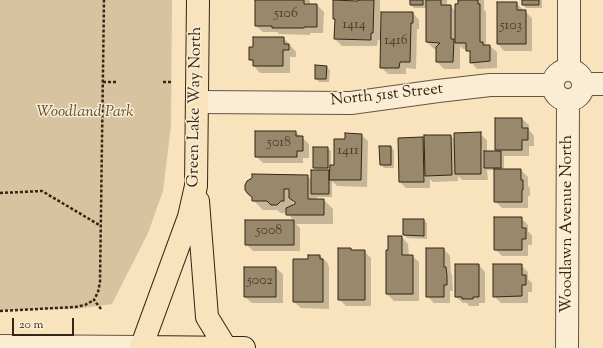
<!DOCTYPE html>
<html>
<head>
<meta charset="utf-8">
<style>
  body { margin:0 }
  #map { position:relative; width:603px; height:348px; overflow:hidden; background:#f8e3bc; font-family:"Sorts Mill Goudy",serif }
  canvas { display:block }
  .scale { position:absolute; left:12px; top:318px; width:62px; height:18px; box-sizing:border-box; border:2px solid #342617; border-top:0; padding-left:5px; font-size:12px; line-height:14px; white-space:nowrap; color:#342617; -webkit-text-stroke:3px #faedd3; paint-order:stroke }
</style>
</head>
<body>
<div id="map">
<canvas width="603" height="348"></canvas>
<div class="scale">20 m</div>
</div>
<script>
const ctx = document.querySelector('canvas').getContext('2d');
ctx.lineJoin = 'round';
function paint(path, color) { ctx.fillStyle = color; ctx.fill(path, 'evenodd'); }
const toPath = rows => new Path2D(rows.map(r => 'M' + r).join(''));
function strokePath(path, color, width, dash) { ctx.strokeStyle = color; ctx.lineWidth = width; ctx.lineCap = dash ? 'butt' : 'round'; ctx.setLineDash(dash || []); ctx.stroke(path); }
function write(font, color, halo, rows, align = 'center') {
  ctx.font = font + ' "Sorts Mill Goudy",serif'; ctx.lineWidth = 3; ctx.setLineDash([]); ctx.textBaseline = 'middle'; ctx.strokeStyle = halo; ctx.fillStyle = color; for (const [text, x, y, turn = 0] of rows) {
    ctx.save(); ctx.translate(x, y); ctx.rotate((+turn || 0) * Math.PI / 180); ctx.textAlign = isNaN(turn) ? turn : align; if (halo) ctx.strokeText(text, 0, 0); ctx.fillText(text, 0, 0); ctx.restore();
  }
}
paint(toPath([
  [0,0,172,0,171,126,163,191,148,233,112,304,77,309,0,310]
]), '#d7c3a0');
paint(toPath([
  [256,0,309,0,310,1,310,5,317,5,324,12,323,33,310,33,310,35,279,34,277,32,263,32,256,26],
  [334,0,359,2,359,0,380,0,380,40,378,40,377,46,342,46,335,39,336,21,334,19],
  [411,0,447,0,447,6,451,6,456,12,459,5,459,0,484,0,484,10,486,12,486,46,490,46,497,52,497,68,477,69,471,62,471,54,467,49,463,49,460,46,460,69,444,69,437,62,437,49,434,49,427,42,427,8,414,8,411,5],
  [523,0,542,0,542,8,526,8,523,4],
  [516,3,532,18,532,51,504,51,498,44],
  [413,13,419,20,419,29,417,29,416,69,406,68,406,74,388,74,381,67],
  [284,38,296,52,296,57,290,57,290,73,260,73,254,66,254,62,250,59],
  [326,67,330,70,329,82,319,82,316,78],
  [496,119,522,119,529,125,529,130,534,136,534,146,529,146,529,156,504,156,504,170,521,170,528,177,528,186,530,188,530,196,528,196,528,208,502,208,495,201,495,170,487,170,488,180,462,180,458,176,458,181,433,182,430,179,430,188,406,188,400,182,422,138,425,141,451,136,455,140,480,134,487,140,487,152,498,152,496,150],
  [296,132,309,144,309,158,303,158,303,163,263,163,256,156],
  [361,135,368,141,367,187,337,186,332,181,332,197,317,197,317,200,324,200,333,209,333,224,296,224,300,228,300,251,253,251,246,244,294,221,287,213,281,213,277,210,263,210,253,200,307,176,312,180,317,171,314,167,327,148,331,151,331,166,335,166,346,140],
  [293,200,296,204,293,206],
  [391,147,394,150,394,168,384,168,381,164],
  [521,218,528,225,528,231,532,236,532,245,528,245,528,256,502,256,495,249],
  [424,220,427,223,427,239,407,238,404,234],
  [402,237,408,244,409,256,412,256,419,262,419,301,394,301,387,294,387,251,389,251],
  [351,249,353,251,364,251,371,258,371,306,346,306,339,299],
  [444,249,450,256,451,273,452,275,453,291,450,291,450,303,434,303,427,296],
  [309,256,320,256,327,262,329,267,329,309,301,308,294,302,309,260],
  [479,265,485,272,485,303,479,303,479,306,469,306,467,303,463,303,456,297],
  [521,265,528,272,528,279,532,283,532,292,528,292,528,303,501,303,494,296],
  [245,268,276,268,283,274,283,303,252,303,245,297]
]), '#0003');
const building = toPath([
  [255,0,304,0,304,4,317,4,317,27,304,27,304,28,272,28,272,26,255,26,255,0],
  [333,0,358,1,358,0,374,0,373,33,371,33,371,40,334,39,335,19,333,19,333,0],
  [410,0,423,0,423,5,410,5,410,0],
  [426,0,441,0,441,5,451,5,451,39,454,39,453,62,436,62,436,47,440,43,426,42,426,0],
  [458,0,478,0,478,4,480,4,480,42,483,42,483,45,490,45,490,61,470,63,470,51,466,51,466,43,455,43,455,4,458,4,458,0],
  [522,0,539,0,539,5,522,5,522,0],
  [497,2,517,2,517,10,526,10,526,44,497,44,497,2],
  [381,12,413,12,413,23,411,23,410,62,400,62,399,68,380,68,381,12],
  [253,37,284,37,284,44,289,44,289,50,283,50,283,66,253,66,253,60,249,60,249,47,253,47,253,37],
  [315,65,327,66,326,79,315,79,315,65],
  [495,118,522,118,522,128,528,128,528,140,522,140,522,150,495,150,495,118],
  [255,131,296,131,296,136,303,136,303,151,297,151,297,157,255,157,255,131],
  [481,132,481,174,455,174,454,133,481,132],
  [345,133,362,134,361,180,329,180,330,165,334,165,334,139,345,139,345,133],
  [424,135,451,135,452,175,425,176,424,135],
  [423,137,424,182,399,182,398,138,423,137],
  [379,146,391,146,391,165,380,165,379,146],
  [313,147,328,147,328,168,313,168,313,147],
  [484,151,501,151,501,168,484,168,484,151],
  [494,169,521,169,521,180,523,180,523,190,522,190,522,202,494,202,494,169],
  [311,170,329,170,329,194,311,194,311,170],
  [252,174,308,175,308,199,324,199,324,215,286,215,286,208,295,204,295,202,289,198,289,189,284,189,284,201,281,201,277,205,271,205,267,201,252,201,252,197,248,194,245,190,245,185,247,181,252,178,252,174],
  [494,217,522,217,522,228,526,228,526,239,522,239,522,250,494,250,494,217],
  [403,219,424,219,424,236,403,235,403,219],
  [245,220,294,220,294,245,245,245,245,220],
  [388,236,402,236,402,255,413,255,413,294,386,294,386,250,388,250,388,236],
  [338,248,351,248,351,250,365,250,365,300,338,300,338,248],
  [426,248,444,248,444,267,446,267,447,276,447,285,444,285,444,297,426,297,426,248],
  [308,255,320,255,320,259,323,259,323,302,293,302,293,259,308,259,308,255],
  [455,264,479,264,479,297,473,297,473,299,462,299,462,297,455,297,455,264],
  [493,264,522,264,522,275,526,275,526,285,522,285,522,296,493,297,493,264],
  [244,267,276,267,276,297,244,297,244,267]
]);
paint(building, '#9a886d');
strokePath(building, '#342617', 1);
const minor = toPath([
  [569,70,569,0],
  '553 85a15 15 0 1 1 30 0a15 15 0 1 1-30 0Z',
  [583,84,603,84],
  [197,102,351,103,438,91,490,85,553,85],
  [0,346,141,347],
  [567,348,568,100]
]);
const major = toPath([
  [198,201,207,317,226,348],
  [141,347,244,348],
  [141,348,189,217,196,186,198,0]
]);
strokePath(minor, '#655540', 24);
strokePath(major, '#342617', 24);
strokePath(toPath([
  [103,82,118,82],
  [163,82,171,82],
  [0,193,42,191,101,226],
  [101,309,94,300,98,292,100,282,104,0],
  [0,311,75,307,85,305,94,300]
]), '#342617', 2.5, [3, 2]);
strokePath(minor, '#faedd3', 22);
strokePath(major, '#f8e3bc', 22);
write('14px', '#4e3e2c', null, [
  ["5106",286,15],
  ["1414",354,26],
  ["5103",511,27],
  ["1416",396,42],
  ["5018",279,144],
  ["1411",348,152],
  ["5008",269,232],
  ["5002",260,282]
]);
write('16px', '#342617', '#faedd3', [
  ["North 51st Street",387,96,-6],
  ["Green Lake Way North",196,107,-89],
  ["Woodlawn Avenue North",568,224,-90]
]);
write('italic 16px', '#5d4d39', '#faedd3', [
  ["Woodland Park",85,113]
]);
</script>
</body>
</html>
